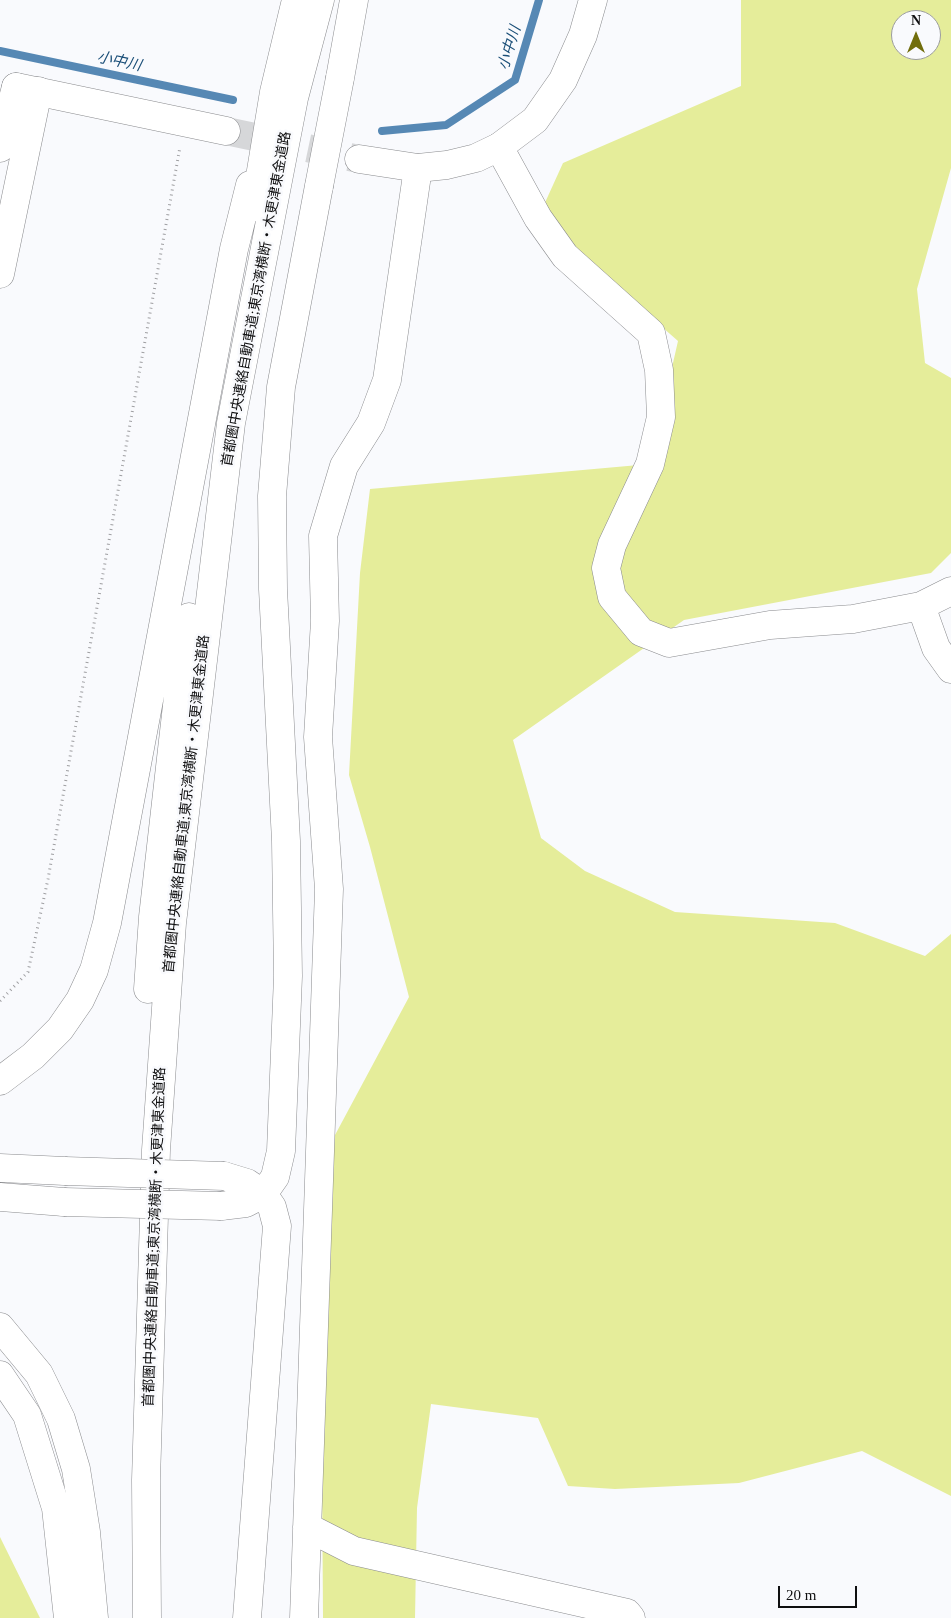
<!DOCTYPE html>
<html>
<head>
<meta charset="utf-8">
<style>
  body { margin:0 }
  #map { position:relative; width:951px; height:1618px; overflow:hidden; background:#f9fafd; font-family:"Times New Roman",serif }
  canvas { display:block }
  .north { position:absolute; left:891px; top:10px; width:50px; height:50px; box-sizing:border-box; background:#f9fafd; border:1px solid #9b9c9e; border-radius:50%; rotate:0deg; font-size:14px; font-weight:700; line-height:20px; text-align:center; color:#0f0f10 }
  .north::after { content:''; display:block; margin:auto; width:18px; height:22px; background:#716e0d; clip-path:polygon(50% 0,100% 100%,50% 72%,0 100%) }
  .scale { position:absolute; left:778px; top:1586px; width:79px; height:22px; box-sizing:border-box; border:2px solid #0f0f10; border-top:0; padding-left:6px; font-size:15px; line-height:18px; white-space:nowrap; color:#0f0f10; -webkit-text-stroke:4px #f9fafd; paint-order:stroke }
</style>
</head>
<body>
<div id="map">
<canvas width="951" height="1618"></canvas>
<div class="north">N</div>
<div class="scale">20 m</div>
</div>
<script>
const ctx = document.querySelector('canvas').getContext('2d');
ctx.lineJoin = 'round';
function paint(path, color) { ctx.fillStyle = color; ctx.fill(path, 'evenodd'); }
const toPath = rows => new Path2D(rows.map(r => 'M' + r).join(''));
function strokePath(path, color, width, dash) { ctx.strokeStyle = color; ctx.lineWidth = width; ctx.lineCap = dash ? 'butt' : 'round'; ctx.setLineDash(dash || []); ctx.stroke(path); }
function write(font, color, halo, rows, align = 'center') {
  ctx.font = font + ' "Times New Roman","Noto Sans JP",serif'; ctx.lineWidth = 5; ctx.setLineDash([]); ctx.textBaseline = 'middle'; ctx.strokeStyle = halo; ctx.fillStyle = color; for (const [text, x, y, turn = 0] of rows) {
    ctx.save(); ctx.translate(x, y); ctx.rotate((+turn || 0) * Math.PI / 180); ctx.textAlign = isNaN(turn) ? turn : align; if (halo) ctx.strokeText(text, 0, 0); ctx.fillText(text, 0, 0); ctx.restore();
  }
}
paint(toPath([
  [741,0,951,0,951,168,917,289,925,363,951,378,951,553,931,573,684,620,513,740,541,838,585,871,675,912,835,923,925,956,951,934,951,1496,862,1451,739,1483,615,1489,568,1486,538,1418,431,1404,417,1508,415,1618,323,1618,320,1163,409,997,370,847,349,775,360,573,370,489,650,464,678,341,538,218,563,163,741,86],
  [901,20,931,20,931,50,901,50],
  [0,1537,40,1618,0,1618]
]), '#e5ed9a');
strokePath(toPath([
  [0,51,233,100],
  [382,131,446,125,515,80,539,0]
]), '#5688b4', 8);
strokePath(toPath([
  [226,131,359,159]
]), '#d6d7d9', 28, [28, 14]);
const minor = toPath([
  [499,147,538,218,565,256,651,333,659,370,661,417,650,464,612,545,606,568,612,597,641,632,669,643,770,625,853,619,921,606,951,591],
  [921,606,936,648,951,669],
  [0,1375,27,1415,56,1508,68,1618],
  [307,1527,354,1551,627,1613,631,1618],
  [304,1618,329,889,318,737,325,621,323,536,344,466,371,423,387,380,418,168]
]);
const tertiary = toPath([
  [16,87,226,131],
  [359,159,418,168,447,165,476,158,499,147,535,120,563,80,583,35,593,0]
]);
const motorway = toPath([
  [340,78,354,0],
  [0,148,16,87],
  [255,207,274,92,296,0],
  [0,274,38,91],
  [148,989,153,917,180,679,189,617],
  [0,1081,33,1056,60,1029,80,1000,94,970,107,923,234,249,250,185],
  [0,1168,65,1171],
  [224,1176,247,1183,263,1194,272,1207,277,1226,247,1618],
  [0,1197,64,1202],
  [221,1206,246,1203,263,1194,275,1177,281,1151,288,976,286,841,273,589,272,496,281,387,319,186],
  [0,1327,39,1374,61,1419,76,1469,86,1532,94,1618],
  [147,1618,146,1480,156,1150,172,923,231,423,294,98,320,0]
]);
strokePath(minor, '#8a8b8e', 29);
strokePath(tertiary, '#8a8b8e', 29);
strokePath(motorway, '#8a8b8e', 29);
strokePath(toPath([
  [0,1001,28,972,48,879,180,147]
]), '#9f9fa2', 3, [1, 4]);
strokePath(minor, '#fff', 28);
strokePath(tertiary, '#fff', 28);
strokePath(motorway, '#fff', 28);
const motorwayBridge = toPath([
  [319,186,340,78],
  [65,1171,224,1176],
  [64,1202,221,1206]
]);
strokePath(motorwayBridge, '#8a8b8e', 29, []);
strokePath(motorwayBridge, '#fff', 28);
write('14px', '#0f0f10', '#f9fafd', [
  ["首都圏中央連絡自動車道;東京湾横断・木更津東金道路",257,299,-80],
  ["首都圏中央連絡自動車道;東京湾横断・木更津東金道路",187,804,-84],
  ["首都圏中央連絡自動車道;東京湾横断・木更津東金道路",155,1237,-88]
]);
write('italic 15px', '#1b4f78', '#f9fafd', [
  ["小中川",510,48,-73],
  ["小中川",119,62,12]
]);
</script>
</body>
</html>
